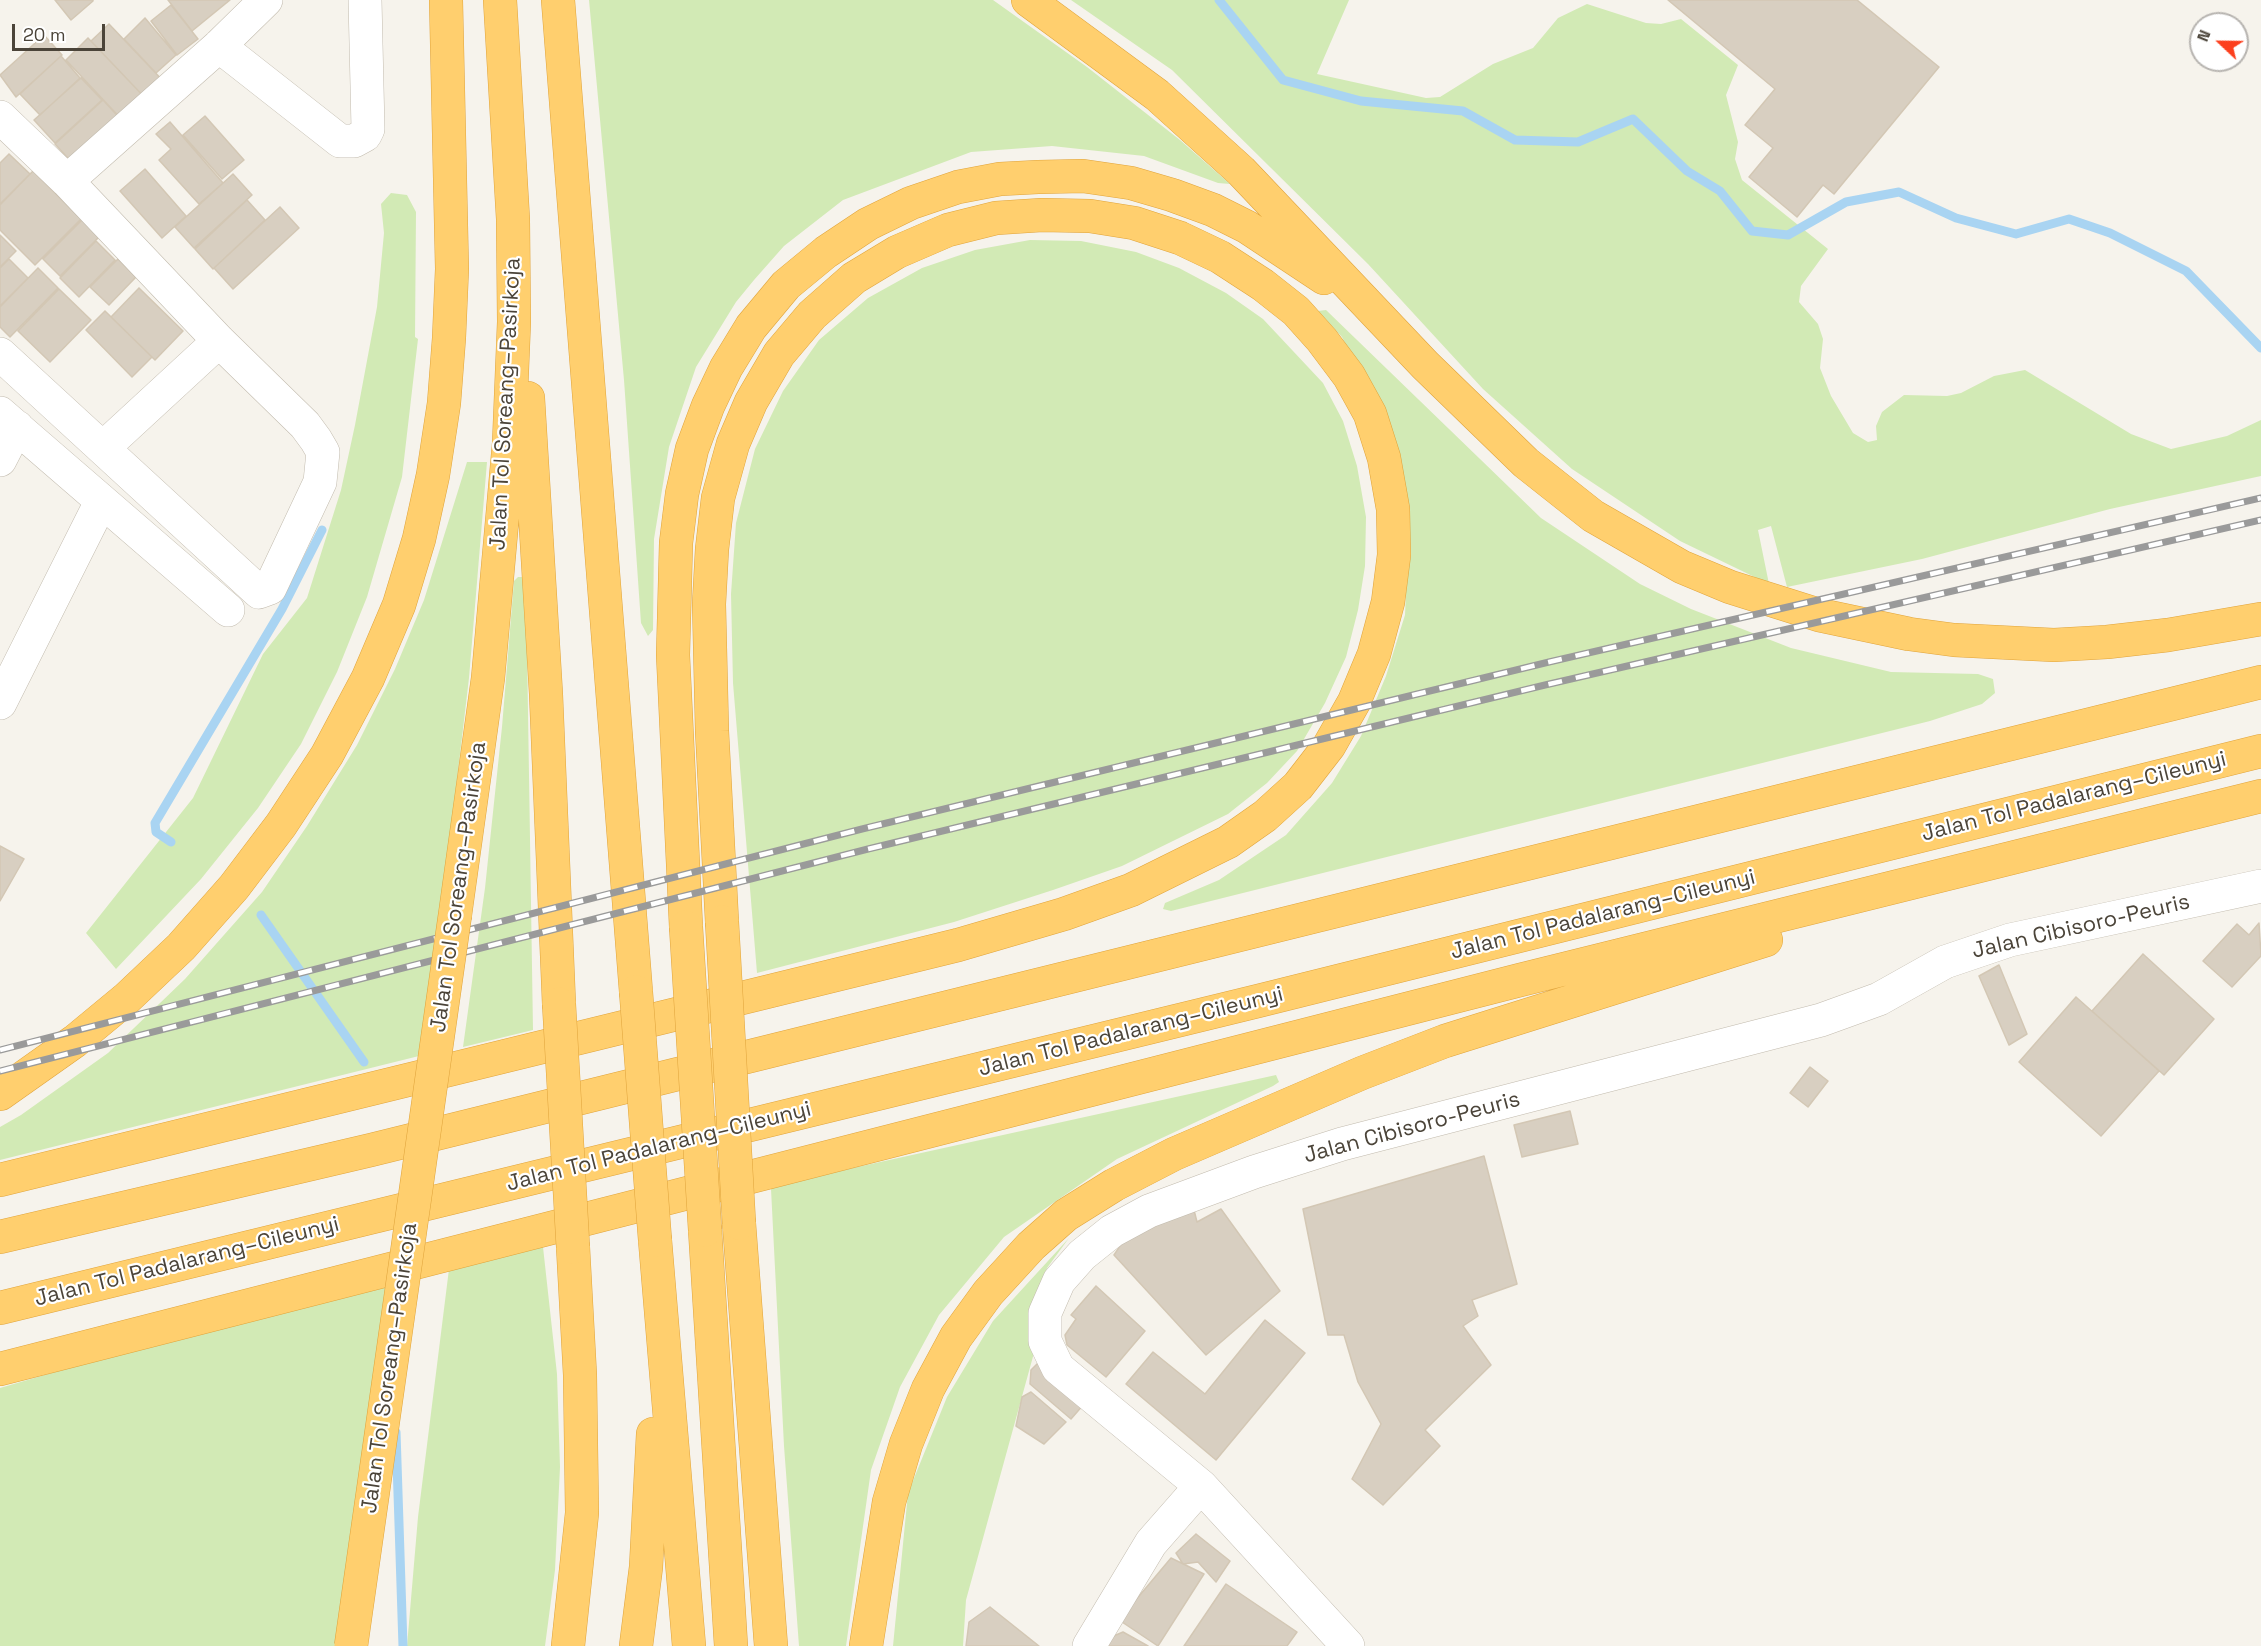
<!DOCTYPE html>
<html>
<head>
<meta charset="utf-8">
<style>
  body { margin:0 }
  #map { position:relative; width:2261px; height:1646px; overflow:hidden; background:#f6f3ec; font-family:"Space Grotesk",sans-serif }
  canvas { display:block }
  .north { position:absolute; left:2189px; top:12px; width:60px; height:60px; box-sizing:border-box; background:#fff; border:2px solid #b7b4b0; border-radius:50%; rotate:292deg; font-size:16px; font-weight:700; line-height:24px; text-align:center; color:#4b4439 }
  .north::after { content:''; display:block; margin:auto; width:21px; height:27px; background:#fc3f1d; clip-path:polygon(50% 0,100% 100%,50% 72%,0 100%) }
  .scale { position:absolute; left:12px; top:24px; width:93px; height:27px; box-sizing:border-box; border:3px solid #4b4439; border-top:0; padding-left:8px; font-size:18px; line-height:21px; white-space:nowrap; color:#4b4439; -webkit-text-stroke:4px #fff; paint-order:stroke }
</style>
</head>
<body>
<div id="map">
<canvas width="2261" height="1646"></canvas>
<div class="north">N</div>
<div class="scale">20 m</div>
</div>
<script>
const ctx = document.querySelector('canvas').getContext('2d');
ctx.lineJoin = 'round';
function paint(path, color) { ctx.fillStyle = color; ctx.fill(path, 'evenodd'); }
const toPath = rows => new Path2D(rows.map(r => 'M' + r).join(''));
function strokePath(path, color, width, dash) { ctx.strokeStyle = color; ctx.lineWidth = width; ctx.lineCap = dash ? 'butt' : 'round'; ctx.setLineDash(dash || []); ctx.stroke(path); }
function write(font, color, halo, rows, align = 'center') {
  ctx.font = font + ' "Space Grotesk",sans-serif'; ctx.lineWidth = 4.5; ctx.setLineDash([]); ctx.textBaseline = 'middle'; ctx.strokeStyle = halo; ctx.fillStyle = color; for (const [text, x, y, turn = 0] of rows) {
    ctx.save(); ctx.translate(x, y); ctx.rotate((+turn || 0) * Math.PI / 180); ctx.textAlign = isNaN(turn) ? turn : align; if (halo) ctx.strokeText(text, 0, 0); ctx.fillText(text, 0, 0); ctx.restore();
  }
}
paint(toPath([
  [589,0,993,0,1087,67,1180,140,1230,184,1218,183,1144,156,1052,146,971,152,843,200,784,246,754,280,736,302,696,367,669,447,654,539,653,630,648,636,641,623,624,380],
  [1071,0,1349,0,1317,74,1426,98,1440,97,1493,64,1533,48,1558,18,1587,4,1646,23,1661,24,1681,19,1738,65,1726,95,1738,142,1735,159,1742,180,1828,249,1801,286,1799,302,1818,324,1823,339,1820,368,1831,396,1853,433,1868,442,1877,440,1876,426,1882,412,1904,395,1947,396,1961,393,1994,376,2025,370,2131,434,2171,449,2227,436,2261,420,2261,476,2110,509,1922,559,1787,587,1771,526,1758,530,1769,584,1680,541,1572,469,1483,389,1368,264,1172,70],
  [391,193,407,195,416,212,415,337,418,339,402,477,367,597,337,672,301,744,258,808,201,879,116,969,86,933,193,798,263,654,307,598,341,490,355,425,377,307,384,233,381,204],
  [1030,240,1081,241,1136,252,1179,268,1226,293,1263,319,1323,383,1343,421,1357,466,1366,517,1365,566,1358,610,1346,657,1325,703,1297,751,1267,783,1228,814,1122,866,1053,890,954,922,757,973,733,683,731,594,736,523,755,449,783,391,819,340,868,298,922,268,975,250],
  [1326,310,1541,518,1640,584,1691,609,1791,648,1891,672,1978,674,1993,679,1995,693,1982,704,1930,721,1171,911,1163,909,1165,903,1219,880,1286,835,1332,783,1361,736,1386,676,1405,615,1409,524,1391,436,1342,337,1318,311],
  [467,462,487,462,469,678,441,915,419,1056,0,1160,0,1127,21,1115,108,1053,185,979,262,892,307,826,357,745,395,669,424,600],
  [518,577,522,577,526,584,533,1030,463,1047,485,888,502,727,514,581],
  [1276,1075,1279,1082,1273,1086,1117,1159,1004,1237,939,1315,900,1387,871,1470,846,1646,799,1646,784,1446,771,1189,780,1184],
  [1069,1238,1047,1268,1037,1307,1037,1342,966,1600,963,1646,893,1646,908,1493,947,1397,993,1321],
  [543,1247,557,1374,560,1467,555,1570,545,1646,407,1646,418,1517,449,1269],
  [388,1275,337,1646,0,1646,0,1388]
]), '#d2eab5');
strokePath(toPath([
  [1219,0,1283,80,1361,101,1463,111,1515,140,1578,142,1633,119,1687,171,1720,191,1752,231,1788,235,1846,202,1899,192,1956,218,2016,234,2069,219,2110,233,2186,271,2261,348],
  [171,842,156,832,155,823,282,609,322,530],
  [261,915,364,1062],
  [396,1432,403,1646]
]), '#a9d4f2', 9);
const building = toPath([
  [55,0,93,0,93,1,71,20,55,0],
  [168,0,230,0,192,31,168,0],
  [1668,0,1857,0,1939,67,1834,194,1823,185,1797,217,1749,177,1773,148,1745,125,1775,89,1668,0],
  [171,5,198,39,177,55,151,21,171,5],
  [145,18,176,55,156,73,124,39,145,18],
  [109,24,167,85,149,102,91,41,109,24],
  [44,35,62,55,16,97,0,75,44,35],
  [88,38,149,102,126,124,66,60,88,38],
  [61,56,80,78,40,115,20,94,61,56],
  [81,78,102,100,55,143,34,120,81,78],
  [103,100,124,123,76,167,55,144,103,100],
  [205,116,244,160,222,179,183,135,205,116],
  [170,122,223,183,199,204,159,160,171,149,156,134,170,122],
  [9,154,30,174,0,204,0,163,9,154],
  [145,169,186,216,162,238,120,191,145,169],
  [33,171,81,219,35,265,0,230,0,205,33,171],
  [233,174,252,195,194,248,175,227,233,174],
  [247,200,265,220,213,269,195,249,247,200],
  [280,207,299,228,233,289,214,268,280,207],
  [82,220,99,237,60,276,43,259,82,220],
  [0,235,16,251,0,267,0,235],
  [96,241,115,260,79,297,60,278,96,241],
  [9,259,28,278,0,306,0,268,9,259],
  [118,259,136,277,109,305,90,287,118,259],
  [38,268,58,288,10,337,0,327,0,307,38,268],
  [139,288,183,331,155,360,111,317,139,288],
  [59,289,91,320,50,362,18,331,59,289],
  [105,311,152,357,132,377,86,330,105,311],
  [0,846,24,859,0,901,0,846],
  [2259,923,2261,956,2232,987,2203,961,2237,924,2249,935,2259,923],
  [2143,954,2214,1019,2164,1075,2092,1011,2143,954],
  [1999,965,2027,1034,2009,1045,1979,976,1999,965],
  [2076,997,2159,1071,2101,1136,2019,1062,2076,997],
  [1810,1067,1828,1081,1808,1107,1790,1093,1810,1067],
  [1570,1111,1578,1144,1522,1157,1514,1125,1570,1111],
  [1484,1156,1517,1284,1472,1300,1478,1316,1463,1326,1491,1365,1425,1430,1440,1446,1383,1505,1352,1479,1381,1424,1358,1382,1344,1335,1328,1335,1303,1209,1484,1156],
  [1221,1209,1280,1291,1206,1355,1114,1255,1132,1228,1194,1210,1197,1222,1221,1209],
  [1096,1286,1145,1331,1106,1377,1067,1345,1065,1335,1076,1319,1071,1315,1096,1286],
  [1265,1320,1305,1353,1216,1460,1126,1384,1153,1352,1205,1394,1265,1320],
  [1040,1361,1084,1404,1071,1419,1030,1384,1031,1370,1040,1361],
  [1031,1392,1066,1422,1044,1444,1016,1426,1022,1397,1031,1392],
  [1196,1534,1230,1561,1216,1582,1198,1562,1183,1564,1176,1553,1196,1534],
  [1171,1558,1204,1574,1158,1646,1119,1620,1171,1558],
  [1226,1584,1297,1632,1287,1646,1184,1646,1226,1584],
  [990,1607,1039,1646,966,1646,969,1622,990,1607],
  [1123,1632,1148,1646,1108,1646,1109,1638,1123,1632]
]);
paint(building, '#d8cfc1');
strokePath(building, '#d3c7b4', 1.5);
const minor = toPath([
  [219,46,340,141,354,141,365,135,368,129,365,0],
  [0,117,67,181,219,341,305,425,316,440,323,452,320,482,270,588,259,592,0,354],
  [67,181,219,46,266,0],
  [0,413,228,610],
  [103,448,219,341],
  [0,460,17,427],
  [0,703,101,502],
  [1089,1646,1151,1543,1201,1486],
  [1348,1646,1201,1486,1058,1368,1045,1341,1045,1313,1059,1281,1082,1255,1112,1231,1149,1211,1254,1172,1342,1144,1821,1020,1879,999,1945,962,2010,940,2261,886]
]);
const highway = toPath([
  [558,0,636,992],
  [1028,0,1157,95,1241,171,1425,365,1526,463,1593,516,1682,567,1730,587,1819,615,1909,634,1954,640,2054,645,2107,642,2168,635,2261,619],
  [528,398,546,694,559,1004],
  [455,915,488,678,509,443,514,322,513,219,500,0],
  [686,927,673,655,676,543,682,494,692,449,708,406,726,368,751,327,786,285,826,252,868,224,911,203,958,187,1000,179,1038,177,1083,176,1131,183,1172,195,1213,210,1247,227,1324,278],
  [0,1094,75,1041,127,998,181,947,234,887,281,825,327,755,368,678,399,605,419,539,433,475,444,403,449,338,452,269,446,0],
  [0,1180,958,945,1064,914,1131,890,1228,842,1265,816,1298,786,1329,746,1354,702,1374,654,1388,602,1394,555,1393,509,1384,458,1370,414,1349,376,1322,340,1296,311,1263,285,1220,257,1180,238,1134,223,1090,216,1042,215,996,218,948,230,897,252,854,278,812,315,779,354,751,402,733,444,718,498,712,549,709,604,712,731,722,922],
  [739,1223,771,1646],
  [705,1230,731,1646],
  [0,1237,371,1150,2261,682],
  [655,1240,689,1646],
  [0,1308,1258,1001,2261,751],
  [0,1369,1520,980,2261,796],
  [568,1646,582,1513,580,1375,573,1247],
  [636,1646,646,1567,653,1434],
  [866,1646,889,1502,906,1444,928,1389,956,1337,988,1293,1031,1246,1066,1215,1114,1185,1174,1154,1362,1073,1445,1041,1766,940]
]);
strokePath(minor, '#c2bbae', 34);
strokePath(highway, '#e0a43c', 34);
strokePath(minor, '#fff', 33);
strokePath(highway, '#ffcf6e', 33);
const rail = toPath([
  [0,1050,862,829,1549,662,2261,498],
  [0,1071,868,849,1545,685,2261,520]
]);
strokePath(rail, '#9a9a9a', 7);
strokePath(rail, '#fff', 4.5, [14]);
const highwayBridge = toPath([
  [722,922,739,1223],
  [686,927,705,1230],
  [636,992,655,1240],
  [559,1004,573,1247],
  [351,1646,455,915]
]);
strokePath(highwayBridge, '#e0a43c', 34, []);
strokePath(highwayBridge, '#ffcf6e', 33);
write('22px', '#4b4439', '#fff', [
  ["Jalan Tol Soreang–Pasirkoja",506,404,-87],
  ["Jalan Tol Padalarang–Cileunyi",2074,797,-14],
  ["Jalan Tol Soreang–Pasirkoja",459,887,-82],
  ["Jalan Tol Padalarang–Cileunyi",1603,915,-14],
  ["Jalan Cibisoro-Peuris",2081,927,-13],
  ["Jalan Tol Padalarang–Cileunyi",1131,1032,-14],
  ["Jalan Cibisoro-Peuris",1412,1128,-15],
  ["Jalan Tol Padalarang–Cileunyi",659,1147,-14],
  ["Jalan Tol Padalarang–Cileunyi",187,1262,-14],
  ["Jalan Tol Soreang–Pasirkoja",390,1368,-82]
]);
</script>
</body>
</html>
